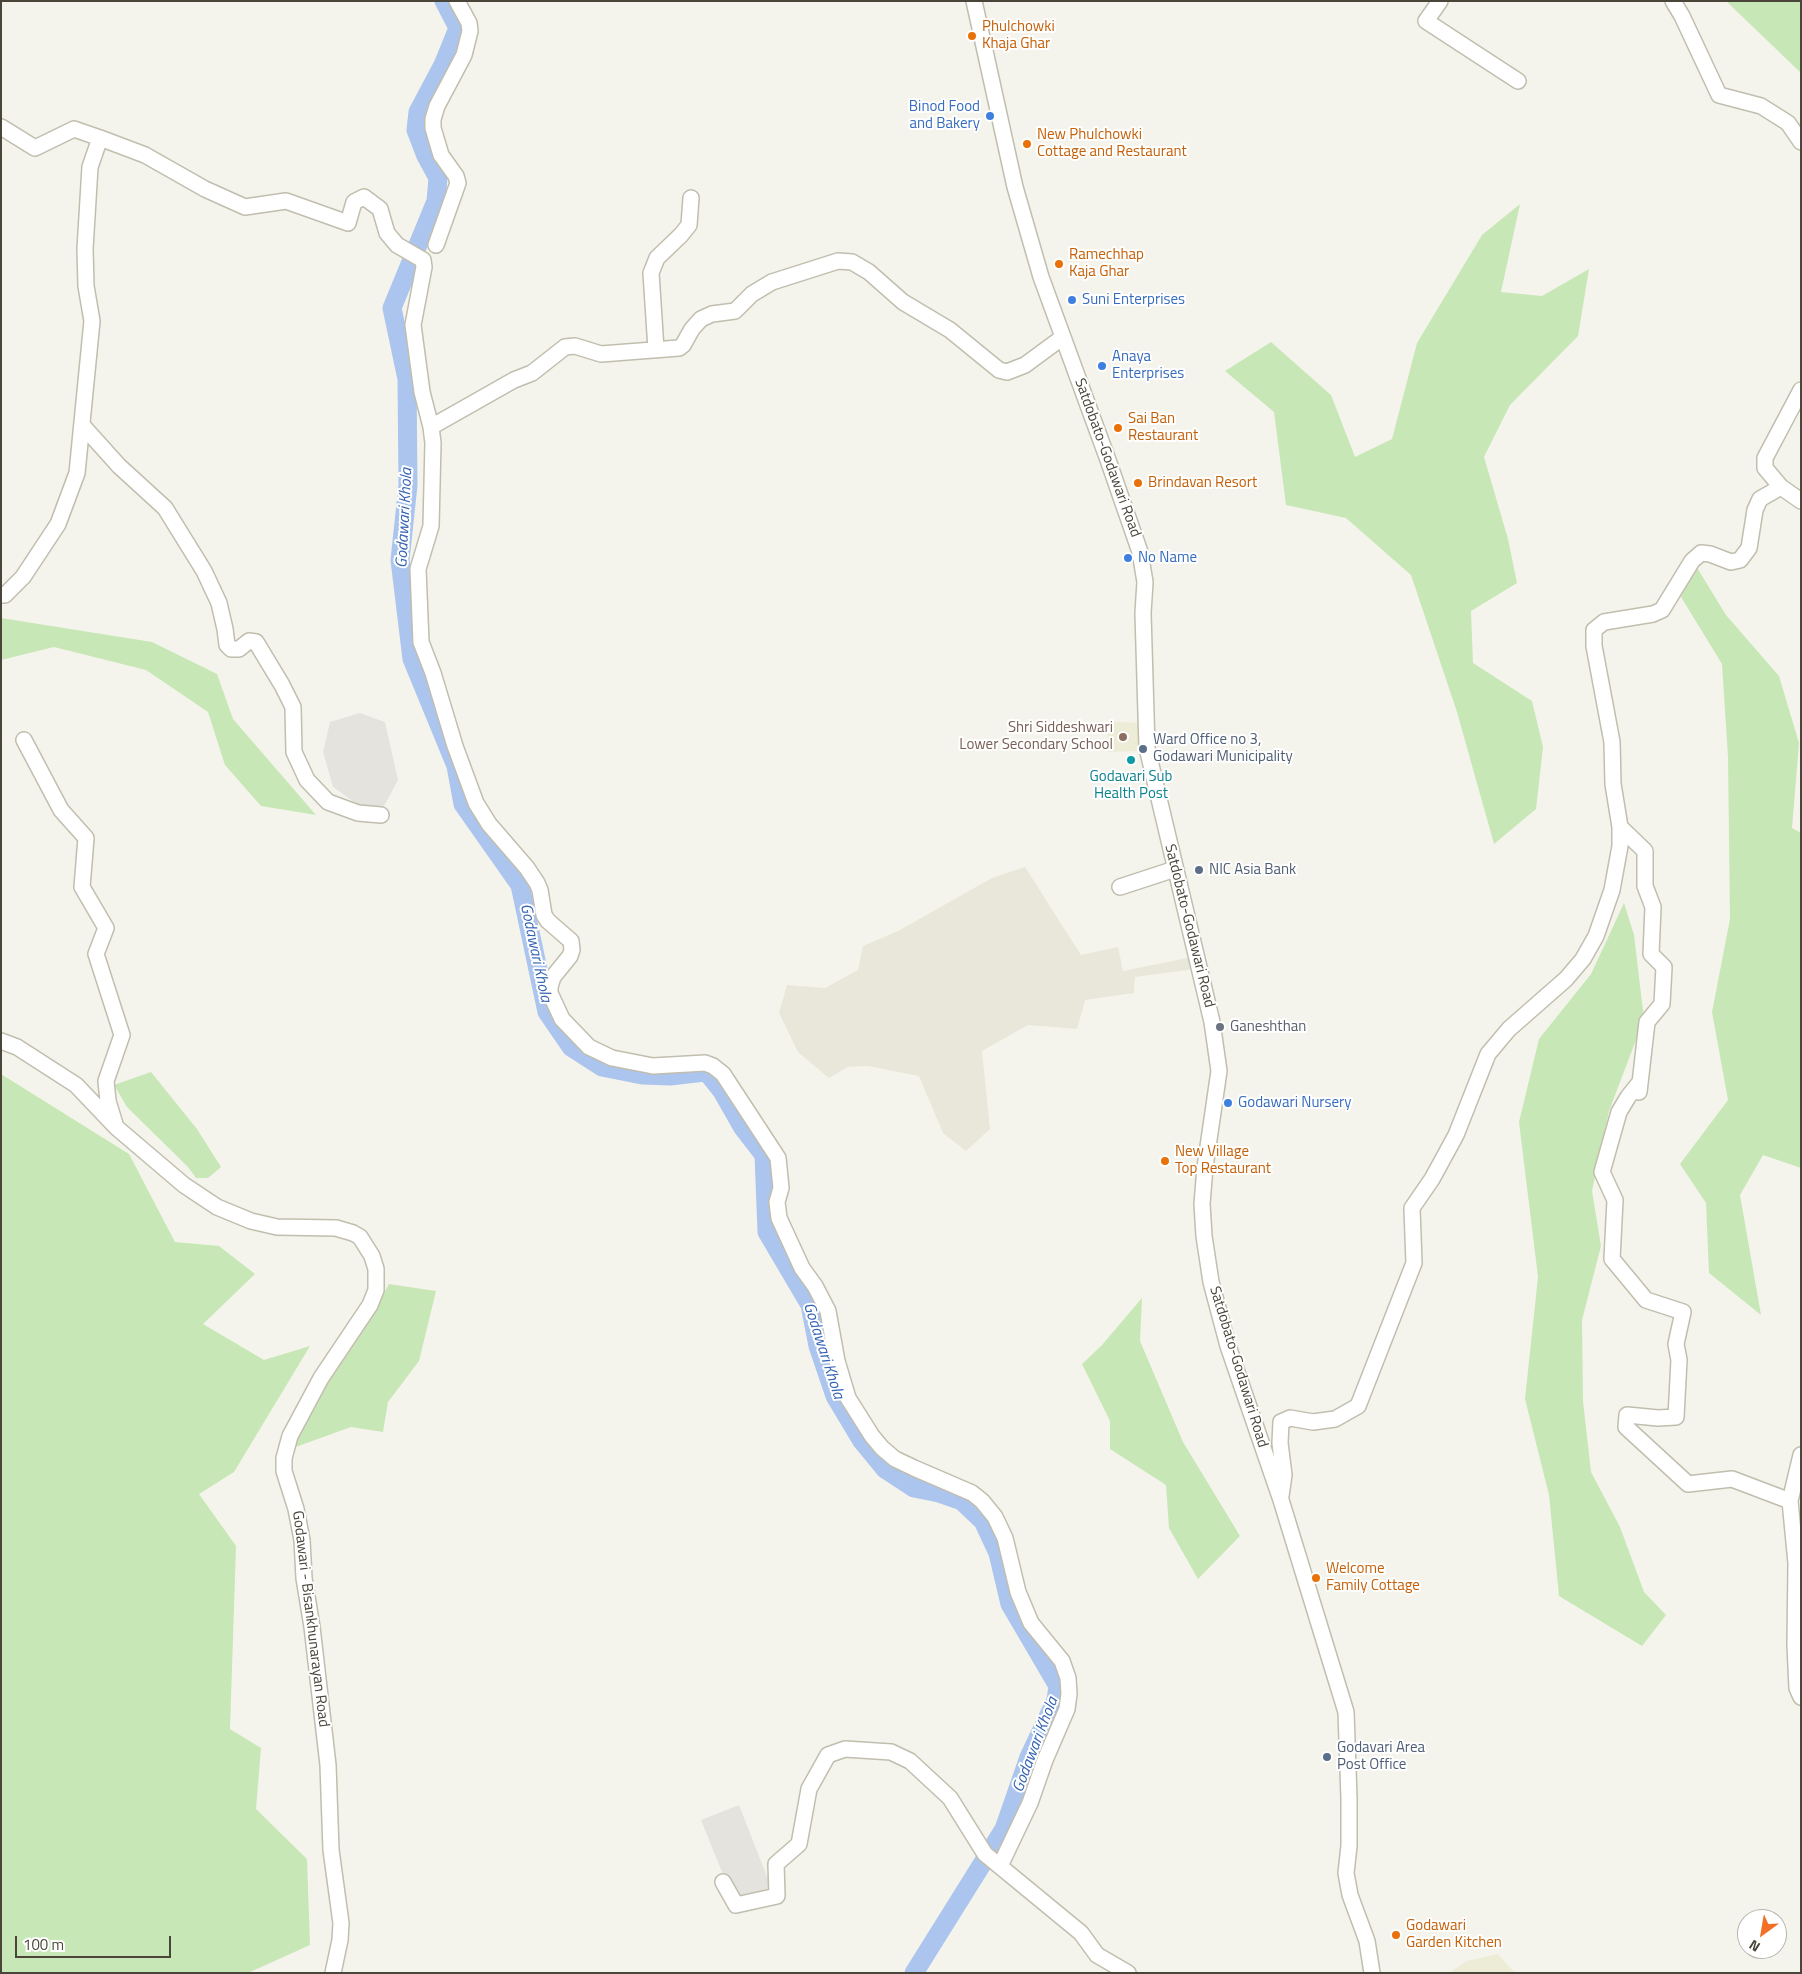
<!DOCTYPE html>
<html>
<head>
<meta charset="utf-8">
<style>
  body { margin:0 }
  #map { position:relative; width:1802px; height:1974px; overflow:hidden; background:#f5f4ec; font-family:"Titillium Web",sans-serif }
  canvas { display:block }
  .frame { position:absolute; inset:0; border:2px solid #494639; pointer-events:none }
  .north { position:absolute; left:1737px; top:1909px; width:50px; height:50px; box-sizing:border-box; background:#fff; border:1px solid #b6b5b0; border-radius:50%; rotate:212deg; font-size:14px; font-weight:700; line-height:20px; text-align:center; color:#494639 }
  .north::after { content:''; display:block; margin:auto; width:18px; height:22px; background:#f26f26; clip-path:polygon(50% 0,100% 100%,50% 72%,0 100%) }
  .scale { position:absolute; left:15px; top:1936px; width:156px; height:22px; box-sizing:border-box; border:2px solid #494639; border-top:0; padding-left:6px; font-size:15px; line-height:18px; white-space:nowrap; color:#494639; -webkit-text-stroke:4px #fff; paint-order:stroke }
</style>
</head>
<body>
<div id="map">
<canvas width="1802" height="1974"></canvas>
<div class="frame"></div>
<div class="north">N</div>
<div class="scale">100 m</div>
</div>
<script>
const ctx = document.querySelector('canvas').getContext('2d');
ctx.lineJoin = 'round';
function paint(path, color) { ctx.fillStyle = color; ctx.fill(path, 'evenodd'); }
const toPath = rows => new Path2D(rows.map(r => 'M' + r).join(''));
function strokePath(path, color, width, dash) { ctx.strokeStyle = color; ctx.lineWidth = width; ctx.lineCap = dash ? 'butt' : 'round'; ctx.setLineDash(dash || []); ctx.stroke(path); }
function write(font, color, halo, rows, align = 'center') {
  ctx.font = font + ' "Titillium Web",sans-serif'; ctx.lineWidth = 4; ctx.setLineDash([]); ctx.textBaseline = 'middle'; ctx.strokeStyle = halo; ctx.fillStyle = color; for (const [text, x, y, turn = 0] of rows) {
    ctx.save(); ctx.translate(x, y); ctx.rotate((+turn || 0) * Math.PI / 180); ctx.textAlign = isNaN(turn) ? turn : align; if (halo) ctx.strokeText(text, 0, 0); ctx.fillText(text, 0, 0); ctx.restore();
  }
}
paint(toPath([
  [1025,867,1081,955,1118,947,1123,971,1192,957,1195,969,1135,977,1134,993,1085,1000,1077,1029,1028,1025,982,1051,990,1129,966,1151,943,1133,919,1076,868,1066,848,1067,829,1078,798,1052,779,1013,787,985,825,988,858,970,863,946,898,931,992,878]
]), '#e9e7da');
paint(toPath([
  [360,713,385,722,398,780,381,812,361,807,333,787,323,752,330,722],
  [739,1805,771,1887,734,1902,701,1820]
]), '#e5e3dd');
paint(toPath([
  [1108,721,1140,723,1138,751,1108,752],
  [1498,1954,1515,1973,1449,1973,1467,1961]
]), '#edecd6');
paint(toPath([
  [1726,1,1801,1,1801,72,1800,72],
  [1520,204,1501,292,1542,296,1589,269,1578,336,1510,405,1484,457,1508,539,1517,583,1471,611,1473,663,1532,701,1543,747,1536,809,1494,844,1457,712,1411,575,1346,518,1286,505,1274,412,1225,371,1271,342,1331,395,1355,457,1392,439,1417,343,1482,235],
  [1696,566,1726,615,1779,676,1799,743,1792,828,1801,833,1801,1168,1763,1155,1740,1195,1761,1315,1709,1273,1706,1203,1680,1164,1728,1100,1712,1012,1730,919,1728,757,1722,664,1681,597],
  [1,618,152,642,217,674,233,719,316,815,261,806,225,765,208,712,146,670,54,647,1,660],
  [1624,903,1634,935,1644,1019,1609,1111,1592,1191,1601,1246,1582,1320,1583,1401,1591,1472,1620,1527,1644,1592,1666,1615,1642,1646,1559,1596,1549,1495,1525,1399,1538,1277,1519,1122,1539,1039,1591,974],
  [151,1072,197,1129,221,1167,208,1178,196,1178,188,1167,127,1107,114,1085],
  [1,1074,129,1154,175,1242,219,1246,255,1274,203,1324,264,1360,310,1346,234,1472,199,1494,236,1546,230,1729,261,1748,256,1809,307,1859,310,1945,248,1973,1,1973],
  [389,1284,436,1291,419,1361,388,1402,383,1432,351,1427,290,1449,327,1369,367,1323],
  [1142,1298,1140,1341,1183,1442,1240,1536,1198,1579,1169,1528,1166,1485,1110,1449,1110,1421,1082,1364,1102,1345]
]), '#c7e7b6');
strokePath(toPath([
  [444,1,458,28,443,65,418,112,416,130,426,156,438,178,436,201,392,308,407,379,408,485,400,560,412,659,456,766,463,804,520,885,547,1012,571,1047,602,1067,642,1075,670,1076,705,1072,710,1076,722,1091,743,1128,764,1155,767,1232,810,1305,818,1346,835,1396,862,1441,885,1469,914,1488,939,1493,962,1501,983,1521,998,1553,1010,1604,1058,1686,1056,1700,1029,1757,1004,1829,914,1973]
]), '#abc5ee', 19);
const minor = toPath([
  [974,1,1015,187,1041,277,1108,460,1140,552,1145,582,1143,613,1147,748,1212,1022,1219,1071,1205,1167,1202,1204,1204,1236,1211,1282,1228,1346,1281,1500,1346,1712,1349,1799,1349,1846,1346,1873,1350,1895,1367,1941,1372,1973],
  [1440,1,1426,21,1518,81],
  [1673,1,1682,16,1719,95,1761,106,1788,123,1801,142],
  [1,127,35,148,74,129,100,138,145,155,205,189,245,207,286,201,348,223,354,202,364,197,380,209,387,233,397,245,423,260,424,267,413,325,422,392,431,427,514,380,532,373,565,347,575,346,601,354,679,348,683,345,692,329,701,319,712,314,735,311,752,294,772,282,838,261,852,262,869,272,903,302,950,330,999,370,1007,372,1025,365,1063,337],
  [436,245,458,183,456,176,441,155,433,128,433,119,437,106,464,55,470,31,469,23,457,1],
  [656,349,651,273,657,258,681,235,689,225,691,198],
  [83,426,119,466,165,508,204,571,219,603,225,629,227,645,231,649,239,649,249,641,256,642,282,685,293,707,294,752,307,780,328,802,358,813,381,815],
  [431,427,433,443,431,526,418,569,421,642,433,673,455,746,476,803,489,824,527,868,537,883,540,890,544,915,548,921,571,941,572,950,570,956,553,977,550,987,550,993,562,1019,589,1047,612,1058,653,1066,705,1063,713,1066,723,1074,778,1158,781,1188,777,1202,779,1218,802,1268,815,1286,828,1311,837,1361,848,1398,872,1436,882,1448,895,1459,914,1468,972,1493,982,1501,995,1517,1005,1538,1018,1592,1031,1623,1062,1661,1068,1678,1069,1694,1067,1709,1045,1760,1030,1803,1000,1866],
  [1781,487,1801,501],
  [1,595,5,595,23,577,58,524,77,473,92,321,86,286,85,249,90,167,100,138],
  [24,740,61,810,86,838,82,887,106,928,96,954,122,1035,106,1081,108,1101,115,1124],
  [1620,827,1645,851,1645,886,1653,907,1651,954,1664,967,1662,1004,1647,1022,1639,1092],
  [1120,887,1175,869],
  [1,1041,17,1047,76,1085,117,1128,184,1185,217,1207,251,1221,277,1227,336,1228,353,1233,360,1237,372,1256,376,1269,376,1290,370,1305,321,1378,290,1436,284,1458,284,1471,296,1509,302,1540,304,1578,312,1627,328,1765,331,1850,341,1923,340,1940,333,1973],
  [1640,1082,1628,1097,1619,1112,1602,1172,1615,1200,1612,1259,1646,1300,1683,1312,1676,1344,1679,1360,1676,1417,1658,1418,1627,1415,1626,1427,1688,1484,1732,1479,1790,1501],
  [1801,1455,1790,1501,1796,1563,1795,1645,1797,1688,1801,1697],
  [1281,1496,1284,1475,1280,1443,1281,1422,1290,1418,1313,1422,1335,1419,1358,1406,1414,1263,1412,1208,1432,1179,1456,1135,1488,1054,1509,1029,1566,979,1583,959,1596,936,1612,890,1620,846,1620,827,1613,784,1612,742,1594,646,1594,630,1604,622,1653,614,1662,610,1692,561,1701,553,1710,554,1731,562,1740,560,1749,548,1755,510,1760,499,1781,487,1765,468,1765,458,1801,390],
  [723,1882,736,1905,777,1896,776,1864,799,1844,809,1789,828,1755,845,1749,891,1752,910,1761,950,1798,985,1854,1081,1933,1097,1955,1128,1973]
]);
strokePath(minor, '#c1beae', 18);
strokePath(minor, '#fff', 15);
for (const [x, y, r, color] of [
  [972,36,5,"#e8710a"],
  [990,116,5,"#3f7fe0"],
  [1027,144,5,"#e8710a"],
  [1059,264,5,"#e8710a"],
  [1072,300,5,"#3f7fe0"],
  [1102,366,5,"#3f7fe0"],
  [1118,428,5,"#e8710a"],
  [1138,483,5,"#e8710a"],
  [1128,558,5,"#3f7fe0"],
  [1123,737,5,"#8d6e63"],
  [1143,749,5,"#5c6f8a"],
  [1131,760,5,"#0f9aa8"],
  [1199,870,5,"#5c6f8a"],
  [1220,1027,5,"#6b7280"],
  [1228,1103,5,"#3f7fe0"],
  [1165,1161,5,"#e8710a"],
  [1316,1578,5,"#e8710a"],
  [1327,1757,5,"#5c6f8a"],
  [1396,1935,5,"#e8710a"]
]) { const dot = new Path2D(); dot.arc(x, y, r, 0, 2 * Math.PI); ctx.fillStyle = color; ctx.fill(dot); strokePath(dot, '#fff', 2); }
write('15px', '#c56008', '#fff', [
  ["Phulchowki",982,27],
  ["Khaja Ghar",982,44],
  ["New Phulchowki",1037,135],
  ["Cottage and Restaurant",1037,152],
  ["Ramechhap",1069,255],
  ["Kaja Ghar",1069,272],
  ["Sai Ban",1128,419],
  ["Restaurant",1128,436],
  ["Brindavan Resort",1148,483],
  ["New Village",1175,1152],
  ["Top Restaurant",1175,1169],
  ["Welcome",1326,1569],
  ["Family Cottage",1326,1586],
  ["Godawari",1406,1926],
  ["Garden Kitchen",1406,1943]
], 'left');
write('15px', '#366cbe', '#fff', [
  ["Binod Food",980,107,"right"],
  ["and Bakery",980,124,"right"],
  ["Suni Enterprises",1082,300],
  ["Anaya",1112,357],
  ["Enterprises",1112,374],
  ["No Name",1138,558],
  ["Godawari Nursery",1238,1103]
], 'left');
write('15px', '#494639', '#fff', [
  ["Satdobato-Godawari Road",1107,458,70],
  ["Satdobato-Godawari Road",1189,926,76],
  ["Satdobato-Godawari Road",1238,1367,73],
  ["Godawari - Bisankhunarayan Road",310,1619,83]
]);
write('15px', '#785e54', '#fff', [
  ["Shri Siddeshwari",1113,728],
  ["Lower Secondary School",1113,745]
], 'right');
write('15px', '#4e5e75', '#fff', [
  ["Ward Office no 3,",1153,740],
  ["Godawari Municipality",1153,757],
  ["NIC Asia Bank",1209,870],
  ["Godavari Area",1337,1748],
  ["Post Office",1337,1765]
], 'left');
write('15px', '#0d838f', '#fff', [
  ["Godavari Sub",1131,777],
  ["Health Post",1131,794]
]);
write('15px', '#5b616d', '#fff', [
  ["Ganeshthan",1230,1027]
], 'left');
write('italic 16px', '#3564b3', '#fff', [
  ["Godawari Khola",405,518,-87],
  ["Godawari Khola",535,953,78],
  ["Godawari Khola",823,1351,72],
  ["Godawari Khola",1036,1745,-69]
]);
</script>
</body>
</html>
